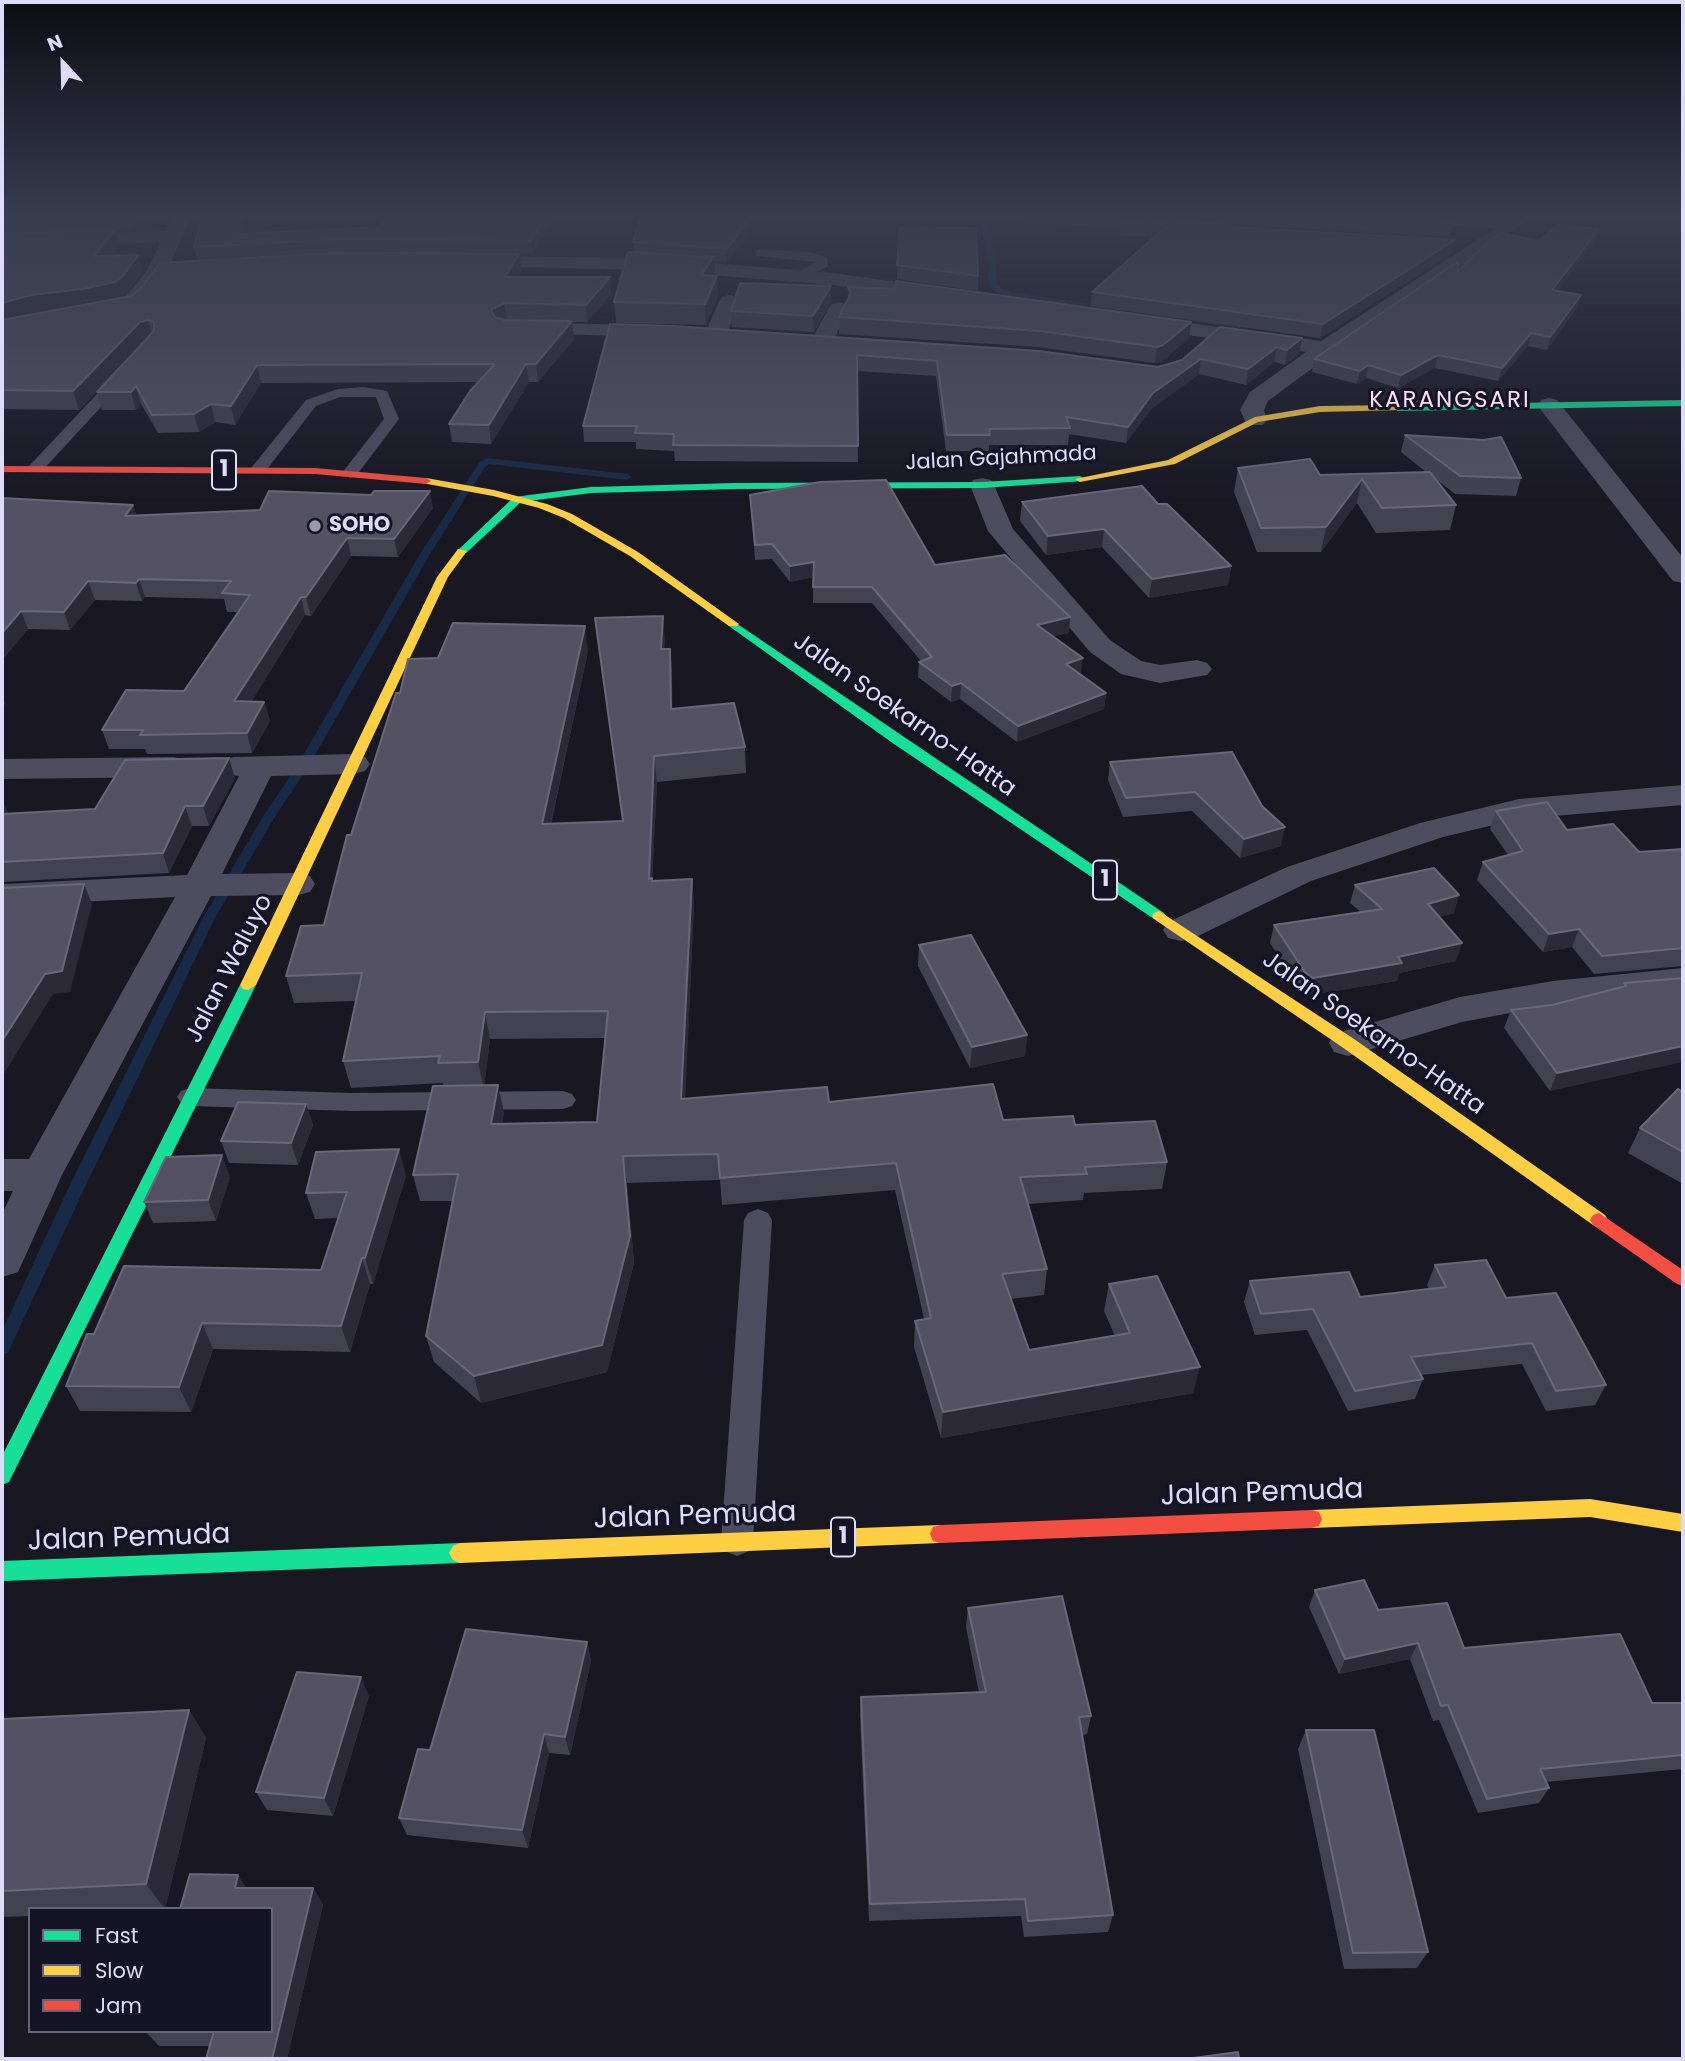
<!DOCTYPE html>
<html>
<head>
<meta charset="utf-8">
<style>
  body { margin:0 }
  #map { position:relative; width:1685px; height:2061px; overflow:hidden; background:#181722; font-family:Poppins,sans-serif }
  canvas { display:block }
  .frame { position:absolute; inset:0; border:4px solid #dfdcfa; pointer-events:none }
  .legend { position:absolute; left:28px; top:1907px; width:245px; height:126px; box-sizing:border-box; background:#151326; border:2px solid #66637b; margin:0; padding:9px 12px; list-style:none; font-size:21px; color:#dfdcfa }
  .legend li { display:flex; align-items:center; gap:14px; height:35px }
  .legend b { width:35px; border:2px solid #66637b }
  .north { position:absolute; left:28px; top:28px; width:70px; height:70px; -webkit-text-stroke:5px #151326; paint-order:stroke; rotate:338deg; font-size:19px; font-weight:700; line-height:28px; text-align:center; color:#dfdcfa }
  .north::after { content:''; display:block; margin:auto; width:24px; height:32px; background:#dfdcfa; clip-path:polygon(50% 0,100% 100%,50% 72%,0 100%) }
</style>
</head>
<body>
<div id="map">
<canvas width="1685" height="2061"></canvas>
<div class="frame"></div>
<ul class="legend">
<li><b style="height:9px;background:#16e098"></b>Fast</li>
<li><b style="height:9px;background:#ffcf43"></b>Slow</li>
<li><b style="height:9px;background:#f24e42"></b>Jam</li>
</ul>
<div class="north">N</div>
</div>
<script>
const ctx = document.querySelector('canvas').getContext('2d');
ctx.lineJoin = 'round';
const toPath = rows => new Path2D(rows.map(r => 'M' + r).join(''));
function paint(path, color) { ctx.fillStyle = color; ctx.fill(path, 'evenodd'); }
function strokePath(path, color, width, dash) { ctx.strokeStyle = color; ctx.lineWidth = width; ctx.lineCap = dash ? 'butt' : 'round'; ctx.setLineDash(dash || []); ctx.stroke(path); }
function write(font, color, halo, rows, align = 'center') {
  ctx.font = font + ' Poppins,sans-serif'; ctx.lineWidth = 6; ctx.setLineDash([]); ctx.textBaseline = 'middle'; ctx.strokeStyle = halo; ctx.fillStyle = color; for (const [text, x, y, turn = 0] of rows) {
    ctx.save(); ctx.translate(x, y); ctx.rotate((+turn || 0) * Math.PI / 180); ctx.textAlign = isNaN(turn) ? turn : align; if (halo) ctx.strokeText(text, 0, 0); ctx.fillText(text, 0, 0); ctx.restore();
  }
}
paint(toPath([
  [980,214,986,214,996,261,997,285,1005,291,1248,327,1244,329,1000,295,989,286,988,261,980,214],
  [487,458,628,474,632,477,628,480,489,464,485,467,430,554,307,769,276,815,216,916,84,1189,10,1348,8,1353,2,1355,2,1331,68,1189,204,916,264,815,295,769,420,554,479,463,487,458]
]), '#182b46');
paint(toPath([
  [760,249,810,252,827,257,828,266,800,280,794,276,796,273,817,262,756,256,756,250,760,249],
  [120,374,127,378,125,381,41,472,29,472,27,469,29,466,115,375,120,374],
  [364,387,387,391,399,419,356,476,350,478,342,473,384,419,376,397,340,397,316,406,264,473,252,473,250,470,252,467,306,400,338,389,364,387],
  [190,1088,352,1093,563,1091,572,1094,576,1100,572,1106,563,1109,352,1111,190,1106,181,1103,177,1097,181,1091,190,1088],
  [758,1209,768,1213,772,1220,753,1541,749,1551,737,1556,725,1551,721,1541,744,1220,748,1213,758,1209]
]), '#4e4d60');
paint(toPath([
  [174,214,192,214,167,271,144,303,129,311,122,309,119,305,147,270,161,242,2,248,2,236,166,231,174,214],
  [1008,214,1175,219,1184,225,1175,231,1023,223,1008,214],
  [1215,214,1233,214,1233,226,1267,228,1276,234,1267,240,1217,235,1215,231,1215,214],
  [1314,214,1512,217,1516,214,1538,214,1333,353,1268,401,1264,410,1267,420,1263,425,1247,425,1240,410,1250,392,1306,352,1138,328,1131,326,1128,322,1131,318,1138,316,1321,341,1496,228,1323,219,1314,214],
  [470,256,648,258,833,273,947,289,954,291,957,295,954,299,947,301,833,285,648,270,463,266,460,262,463,258,470,256],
  [729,295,736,297,739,301,727,334,723,338,709,338,705,334,719,301,722,297,729,295],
  [839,302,846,304,849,308,833,341,830,346,822,347,814,346,811,341,829,308,832,304,839,302],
  [521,323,660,325,667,327,671,331,667,335,660,337,514,333,510,329,514,325,521,323],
  [1549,398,1557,400,1683,558,1683,583,1673,581,1541,410,1538,405,1541,400,1549,398],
  [982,478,991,480,994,485,1013,529,1110,640,1141,661,1160,665,1197,660,1207,663,1212,669,1207,675,1160,683,1121,674,1090,652,988,531,970,485,973,480,982,478],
  [354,754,365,757,370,764,365,771,354,774,271,776,222,874,298,873,310,876,315,884,310,892,298,895,211,896,62,1175,18,1272,2,1277,2,1214,13,1191,2,1191,2,1159,29,1159,175,897,2,906,2,884,187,875,239,776,223,774,218,767,223,760,234,757,354,754],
  [174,757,185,760,190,767,185,774,174,777,2,779,2,759,174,757],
  [1683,785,1683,805,1519,819,1443,837,1311,881,1194,938,1181,941,1168,938,1163,930,1168,922,1287,867,1420,823,1519,799,1683,785],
  [1683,968,1683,992,1553,1005,1462,1022,1348,1056,1334,1052,1329,1043,1334,1034,1460,997,1553,981,1683,968]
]), '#4e4d60');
paint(toPath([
  [1683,400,1683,406,1398,411,1393,408,1398,405,1683,400],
  [1080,476,1085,479,1084,481,982,488,734,489,591,493,521,502,466,553,457,551,514,497,591,487,734,483,982,482,1080,476],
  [733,621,1164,913,1166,916,1164,919,1154,919,894,744,729,626,727,624,733,621],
  [248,980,256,985,9,1482,2,1485,2,1456,240,985,248,980],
  [460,1543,467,1546,471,1553,467,1560,460,1563,2,1581,2,1561,460,1543]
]), '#16e098');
paint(toPath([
  [1398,405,1401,406,1401,410,1320,412,1258,422,1175,464,1080,482,1075,479,1168,460,1255,417,1320,406,1398,405],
  [426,478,494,490,547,504,572,514,638,552,739,624,737,626,729,626,630,556,564,518,539,508,493,496,422,483,422,479,426,478],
  [458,549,467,551,448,577,256,985,248,990,243,989,240,985,437,577,458,549],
  [1159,911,1354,1039,1605,1215,1608,1220,1605,1225,1599,1227,1593,1225,1342,1047,1154,919,1152,916,1154,913,1159,911],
  [1590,1499,1683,1514,1683,1532,1590,1517,1312,1528,1305,1526,1302,1519,1305,1512,1312,1510,1590,1499],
  [940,1525,947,1527,950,1534,947,1541,940,1543,460,1563,453,1560,449,1553,453,1546,460,1543,940,1525]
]), '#ffcf43');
paint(toPath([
  [2,466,315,468,426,478,431,481,426,484,315,474,2,472,2,466],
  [1599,1213,1683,1270,1683,1286,1677,1284,1593,1225,1590,1220,1593,1215,1599,1213],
  [1312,1510,1319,1512,1322,1519,1319,1526,1312,1528,940,1543,933,1541,930,1534,933,1527,940,1525,1312,1510]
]), '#f24e42');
paint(toPath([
  [2,214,145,214,133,229,2,234],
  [763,214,727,262,714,261,715,276,718,297,706,325,616,323,614,302,634,252,633,242],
  [1121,214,1213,214,1212,219,1121,216],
  [1236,214,1453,214,1453,223,1450,236,1235,225],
  [555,217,532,254,352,251,197,260,194,247,243,234],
  [1122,218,1231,227,1452,253,1320,338,1091,306,1092,292,1154,237,1120,235],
  [2,234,120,246,112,256,143,271,128,293,122,297,519,254,522,271,517,277,610,277,611,294,587,322,572,322,574,339,538,382,529,382,491,444,452,442,449,424,478,382,261,383,235,425,215,422,199,432,158,433,141,404,136,410,102,410,97,392,147,339,145,339,79,410,2,409],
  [51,311,20,317,37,312],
  [1595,241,1557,291,1581,295,1577,307,1547,350,1528,346,1498,381,1435,368,1398,388,1366,378,1357,384,1312,372,1314,359,1458,271],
  [897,265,978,276,978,291,897,279],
  [848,287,1191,322,1189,338,1161,362,1155,363,1038,347,839,334,839,317,848,299],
  [831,302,814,332,732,327,731,311],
  [610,324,1158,367,1302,338,1299,354,1285,365,1274,362,1246,385,1199,374,1151,409,1126,443,1069,434,1068,445,989,445,989,451,946,451,936,376,857,371,858,462,675,461,674,451,636,449,636,442,584,442,583,426],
  [1405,435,1521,478,1516,496,1455,494,1437,480,1456,505,1450,530,1376,533,1357,503,1321,552,1257,552,1234,492,1238,468,1320,475,1426,472,1401,452],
  [750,495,935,565,1069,633,1053,636,1081,674,1080,674,1106,693,1104,709,1017,742,960,699,951,702,918,677,919,662,921,661,872,603,813,603,813,577,790,582,772,559,755,560],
  [2,498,133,505,136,515,433,508,398,557,351,556,311,616,305,615,251,702,264,702,270,721,252,753,147,754,145,749,109,749,102,730,184,691,238,612,227,612,224,599,145,597,142,601,95,600,70,630,28,629,2,660],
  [1022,502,1158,504,1231,566,1228,585,1149,598,1102,547,1046,555,1020,521],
  [595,618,665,640,664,649,670,649,672,673,672,709,745,747,746,773,657,782,652,881,692,879,694,905,685,1099,829,1102,1003,1120,1075,1125,1167,1162,1162,1189,1084,1193,1083,1200,1028,1204,1047,1269,1044,1295,1011,1299,1029,1350,1115,1336,1104,1311,1109,1284,1193,1393,941,1438,914,1347,915,1321,924,1319,895,1190,722,1205,720,1180,627,1183,634,1263,607,1372,481,1403,434,1362,426,1336,453,1201,420,1201,413,1175,444,1086,443,1083,351,1088,343,1061,356,1001,294,1003,286,976,324,925,351,835,400,693,588,651,551,824,623,821],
  [605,1038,597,1122,502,1124,504,1112,484,1086,490,1039],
  [1232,752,1281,846,1240,858,1192,811,1123,817,1108,780,1110,762],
  [235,778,209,826,192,826,169,873,2,882,2,804,8,813,95,809],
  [1496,811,1567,830,1639,852,1683,849,1683,966,1594,974,1572,947,1543,952,1477,880,1483,862,1508,855,1490,829],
  [1355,885,1454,913,1439,917,1456,961,1399,973,1397,981,1308,995,1300,990,1270,943,1274,925,1361,912,1350,903],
  [919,945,1027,1035,1025,1056,970,1068,918,966],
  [1683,978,1550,1091,1504,1028,1511,1010,1552,1005,1622,987,1624,983],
  [1683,1092,1683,1184,1628,1153,1640,1128],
  [306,1104,313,1125,298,1165,229,1163,221,1141],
  [406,1175,373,1284,370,1284,350,1352,213,1349,191,1412,80,1411,66,1386,94,1334,321,1270,338,1218,315,1219,306,1193],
  [230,1177,216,1221,153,1223,144,1202],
  [1435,1265,1506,1298,1606,1385,1595,1405,1546,1411,1522,1364,1421,1375,1423,1379,1415,1399,1348,1411,1307,1330,1255,1335,1244,1302,1250,1281,1360,1297,1429,1289,1427,1285],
  [1315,1590,1378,1610,1464,1648,1652,1703,1683,1703,1683,1769,1546,1782,1549,1788,1539,1803,1478,1813,1439,1720,1433,1721,1410,1659,1339,1674,1309,1607],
  [968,1608,1091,1716,1087,1734,1082,1735,1113,1915,1108,1932,1024,1937,1021,1916,869,1921,860,1716,861,1697,979,1693,966,1627],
  [587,1642,591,1661,570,1755,549,1753,528,1848,407,1835,399,1818,430,1750],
  [369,1696,333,1816,267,1810,256,1792],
  [189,1710,206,1738,165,1909,30,1909,30,1916,2,1917,2,1719],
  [1306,1730,1428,1952,1417,1968,1344,1969,1298,1749],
  [246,1888,313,1888,323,1905,287,2059,206,2059,210,2046,159,2046,145,2031,271,2031]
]), '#434250');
paint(toPath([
  [129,214,145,214,133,229],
  [241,214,246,214,241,246,238,234],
  [548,214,555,214,555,217,532,254,531,241],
  [753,214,763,214,727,262,727,249],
  [1599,229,1595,241,1549,302,1552,290],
  [115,230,120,246,99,272,94,256],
  [1455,240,1452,253,1320,338,1323,324],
  [519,254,522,271,507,294,505,277],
  [138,255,143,271,128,293,120,299,89,306,37,312,2,321,2,303,31,295],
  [714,257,715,278,701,275],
  [717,276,718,297,706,325,705,304],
  [610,277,611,294,587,322,586,305],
  [831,286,831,302,814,332,813,316],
  [1581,295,1577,307,1547,350,1550,337],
  [504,303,506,320,493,327,491,310],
  [148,320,153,337,145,339,79,410,73,391,140,322],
  [572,321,574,339,538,382,536,364],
  [1191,322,1189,338,1161,362,1155,363,1157,347],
  [1531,333,1528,346,1498,381,1502,368],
  [1302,338,1299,354,1285,365,1287,350],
  [1277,347,1274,362,1246,385,1248,369],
  [1438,355,1435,368,1398,388,1401,375],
  [1201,359,1199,374,1151,409,1126,443,1128,427,1153,393],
  [526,364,529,382,491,444,489,425],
  [257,365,261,383,235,425,231,406],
  [1368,365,1366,378,1357,384,1360,371],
  [136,386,141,404,136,410,131,392],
  [211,404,215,422,199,432,194,414],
  [1362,479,1357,503,1321,552,1326,527],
  [430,491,433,508,398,557,394,539],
  [133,505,139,523,125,516],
  [1104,529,1102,547,1046,555,1048,536],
  [347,538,351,556,311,616,306,597],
  [814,562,814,577,790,582,790,566],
  [1231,566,1228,585,1149,598,1152,579],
  [139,579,145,597,142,601,136,583],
  [88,581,95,600,70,630,64,612],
  [301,597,305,615,239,721,234,701],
  [21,611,28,629,2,660,2,633],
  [663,616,665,640,663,674,661,649],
  [1070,617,1069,633,1035,640,1037,625],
  [585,626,588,651,545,850,542,824],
  [670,649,672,673,673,734,671,709],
  [1083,658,1081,674,1064,680,1066,664],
  [961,683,960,699,951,702,952,686],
  [1106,693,1104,709,1017,742,1018,726],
  [2,695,5,704,2,709],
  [264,702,270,721,252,753,247,733],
  [654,756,657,782,652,880,649,879],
  [229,758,235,778,209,826,203,806],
  [4,804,13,824,2,823,2,808],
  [185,806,192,826,169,873,163,853],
  [1285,827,1281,846,1240,858,1244,839],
  [692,879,694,905,684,1126,681,1099],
  [84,884,92,904,70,992,53,994,2,1077,2,1041],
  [1459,895,1454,913,1422,922,1428,904],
  [1579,929,1572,947,1543,952,1549,934],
  [1462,943,1456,961,1399,973,1397,981,1308,995,1313,978],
  [485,1012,490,1039,484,1089,478,1062],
  [1027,1035,1025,1056,970,1068,972,1047],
  [1683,1046,1683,1062,1550,1091,1557,1073],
  [498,1085,504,1112,497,1151,491,1124],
  [306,1104,313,1125,298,1165,291,1143],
  [399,1149,406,1175,373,1284,365,1258],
  [222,1155,230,1177,216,1221,208,1200],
  [623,1156,627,1183,634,1263,607,1372,481,1403,474,1376],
  [362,1258,370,1284,350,1352,341,1326],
  [202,1323,213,1349,191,1412,179,1387],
  [1200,1367,1193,1393,941,1438,943,1412],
  [587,1642,591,1661,570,1755,565,1737],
  [1418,1643,1410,1659,1339,1674,1345,1659],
  [361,1677,369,1696,333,1816,324,1798],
  [189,1710,206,1738,165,1909,146,1884],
  [544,1734,549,1753,528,1848,522,1830],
  [238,1875,249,1892,235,1888],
  [313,1888,323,1905,287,2059,272,2059]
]), '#2b2a36');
const building = toPath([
  [2,214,106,214,2,218,2,214],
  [202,214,241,214,238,234,379,227,386,217,465,217,467,214,548,214,531,241,350,239,194,247,202,214],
  [641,214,753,214,727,249,633,242,641,214],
  [1285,214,1453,214,1453,223,1285,214],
  [1122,218,1216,222,1231,227,1455,240,1323,324,1092,292,1168,225,1121,222,1122,218],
  [1558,224,1599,229,1552,290,1581,295,1550,337,1531,333,1502,368,1438,355,1401,375,1368,365,1360,371,1314,359,1457,262,1458,271,1488,242,1501,233,1539,241,1558,224],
  [900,227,976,228,978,276,897,265,900,227],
  [115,230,94,256,138,255,123,276,115,282,83,289,31,295,2,303,2,234,115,230],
  [349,252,519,254,505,277,610,277,586,305,504,303,491,310,495,317,504,320,572,321,536,364,526,364,489,425,449,424,470,391,495,364,257,365,231,406,211,404,194,414,152,415,136,386,131,392,97,392,154,331,154,322,148,320,140,322,73,391,2,390,2,320,131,296,141,288,160,263,349,252],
  [628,252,714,257,701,275,717,276,705,304,614,302,628,252],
  [896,281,1191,322,1163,345,1157,347,1039,331,839,317,851,293,848,287,895,289,896,281],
  [740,283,831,286,813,316,731,311,740,283],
  [610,324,672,326,1039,351,1158,367,1182,360,1220,327,1302,338,1287,350,1277,347,1248,369,1201,359,1153,393,1128,427,1066,417,1070,428,989,429,990,435,947,435,937,361,857,355,858,446,673,445,674,434,635,433,637,426,583,426,610,324],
  [1405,435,1484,440,1501,437,1521,478,1460,476,1405,435],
  [1310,459,1320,475,1430,472,1456,505,1382,508,1362,479,1326,527,1261,528,1238,468,1310,459],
  [886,480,935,565,1005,555,1070,617,1037,625,1083,658,1066,664,1106,693,1018,726,961,683,952,686,919,662,932,657,872,587,813,587,814,562,790,566,772,544,755,545,750,495,820,482,886,480],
  [1142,486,1158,504,1167,504,1231,566,1152,579,1104,529,1048,536,1022,502,1142,486],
  [269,491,371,495,374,491,430,491,394,539,347,538,306,597,301,597,234,701,264,702,247,733,140,735,143,730,102,730,126,690,184,691,250,595,222,593,231,581,139,579,136,583,88,581,64,612,21,611,2,633,2,498,133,505,125,516,260,510,269,491],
  [663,616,661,649,670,649,671,709,734,703,745,747,654,756,649,879,652,878,652,881,692,879,681,1099,827,1087,829,1102,993,1084,1003,1120,1073,1116,1075,1125,1155,1121,1167,1162,1085,1167,1087,1174,1020,1177,1047,1269,1002,1274,1029,1350,1130,1333,1109,1284,1157,1276,1200,1367,943,1412,915,1321,931,1318,896,1163,720,1178,718,1154,623,1156,630,1236,602,1345,474,1376,426,1336,458,1174,413,1175,433,1086,498,1085,491,1124,597,1122,608,1011,485,1012,478,1062,438,1063,440,1056,343,1061,362,973,286,976,301,926,324,925,347,835,351,835,396,693,400,693,408,659,438,658,453,623,585,626,542,824,623,821,595,618,663,616],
  [1232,752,1262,806,1285,827,1244,839,1195,792,1126,798,1110,762,1232,752],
  [229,758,203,806,185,806,163,853,2,862,2,814,95,809,125,760,229,758],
  [1547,802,1567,830,1613,824,1639,852,1683,849,1683,948,1602,956,1579,929,1549,934,1483,862,1523,851,1496,811,1547,802],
  [1434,868,1459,895,1428,904,1462,943,1398,957,1402,963,1313,978,1305,972,1274,925,1382,909,1355,885,1434,868],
  [84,884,62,971,45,974,2,1041,2,888,84,884],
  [971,935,1027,1035,972,1047,919,945,971,935],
  [1683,978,1683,1046,1557,1073,1511,1010,1552,1005,1626,986,1624,983,1683,978],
  [1678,1089,1683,1092,1683,1152,1640,1128,1678,1089],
  [238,1102,306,1104,291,1143,221,1141,238,1102],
  [399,1149,365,1258,362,1258,341,1326,202,1323,179,1387,66,1386,87,1334,94,1334,124,1266,321,1270,347,1192,306,1193,316,1152,399,1149],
  [222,1155,208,1200,144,1202,166,1157,222,1155],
  [1486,1260,1506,1298,1556,1293,1606,1385,1556,1391,1532,1343,1411,1357,1423,1379,1355,1391,1313,1309,1261,1314,1250,1281,1349,1272,1360,1297,1446,1287,1435,1265,1486,1260],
  [1364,1580,1378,1610,1447,1603,1464,1648,1620,1634,1652,1703,1683,1703,1683,1755,1540,1769,1549,1788,1487,1799,1448,1705,1441,1706,1418,1643,1345,1659,1315,1590,1364,1580],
  [1062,1596,1091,1716,1079,1717,1113,1915,1028,1921,1025,1899,870,1904,861,1697,986,1692,968,1608,1062,1596],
  [466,1629,587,1642,565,1737,544,1734,522,1830,399,1818,418,1749,430,1750,466,1629],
  [297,1672,361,1677,324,1798,256,1792,297,1672],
  [189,1710,146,1884,2,1891,2,1719,189,1710],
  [1306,1730,1374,1730,1428,1952,1353,1953,1306,1730],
  [190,1874,238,1875,235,1888,313,1888,272,2059,206,2059,214,2031,271,2031,271,1909,180,1909,190,1874],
  [1238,2052,1239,2059,1186,2059,1238,2052]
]);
paint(building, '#545262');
strokePath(building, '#69687a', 2);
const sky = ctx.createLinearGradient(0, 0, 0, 503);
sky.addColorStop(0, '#0d0d13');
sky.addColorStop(0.43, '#373c4f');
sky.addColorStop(1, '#373c4f00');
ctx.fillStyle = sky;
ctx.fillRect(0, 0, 1685, 503);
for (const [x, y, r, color] of [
  [315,526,7,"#9997ae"]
]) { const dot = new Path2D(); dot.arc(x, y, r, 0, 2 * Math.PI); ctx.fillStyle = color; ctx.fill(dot); strokePath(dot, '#151326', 2.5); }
write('21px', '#dfdcfa', '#151326', [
  ["Jalan Gajahmada",1001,459,-3]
]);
write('bold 21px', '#dfdcfa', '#151326', [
  ["SOHO",329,526]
], 'left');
ctx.letterSpacing = '2px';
write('23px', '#fadef1', '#151326', [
  ["KARANGSARI",1450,401]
]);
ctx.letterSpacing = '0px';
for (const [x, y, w] of [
  [224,470,24],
  [1105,880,24],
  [843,1537,24]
]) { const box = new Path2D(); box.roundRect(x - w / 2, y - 19.5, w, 39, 5); ctx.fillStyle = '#151326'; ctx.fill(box); strokePath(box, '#dfdcfa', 2); }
write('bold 23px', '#dfdcfa', null, [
  ["1",224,470],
  ["1",1105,880],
  ["1",843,1537]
]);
write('24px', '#dfdcfa', '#151326', [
  ["Jalan Soekarno-Hatta",904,716,35],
  ["Jalan Waluyo",230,969,-63],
  ["Jalan Soekarno-Hatta",1373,1034,35]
]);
write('28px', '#dfdcfa', '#151326', [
  ["Jalan Pemuda",1262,1494,-2],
  ["Jalan Pemuda",695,1517,-2],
  ["Jalan Pemuda",129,1539,-2]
]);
</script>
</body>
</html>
